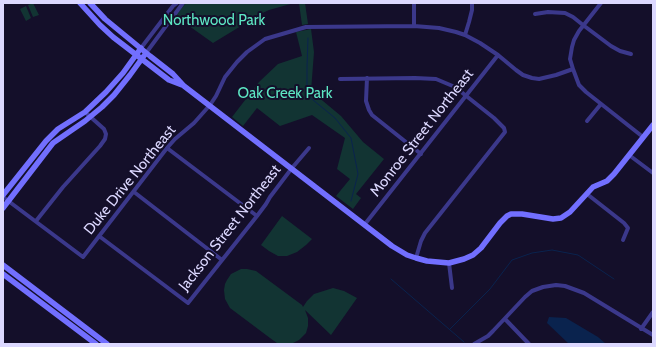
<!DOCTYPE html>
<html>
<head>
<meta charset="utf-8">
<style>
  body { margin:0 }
  #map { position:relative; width:656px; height:347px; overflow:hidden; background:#140f2a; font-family:Cabin,sans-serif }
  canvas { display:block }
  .frame { position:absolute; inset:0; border:4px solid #dcd8ff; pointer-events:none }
</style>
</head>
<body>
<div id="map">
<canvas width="656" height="347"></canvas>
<div class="frame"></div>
</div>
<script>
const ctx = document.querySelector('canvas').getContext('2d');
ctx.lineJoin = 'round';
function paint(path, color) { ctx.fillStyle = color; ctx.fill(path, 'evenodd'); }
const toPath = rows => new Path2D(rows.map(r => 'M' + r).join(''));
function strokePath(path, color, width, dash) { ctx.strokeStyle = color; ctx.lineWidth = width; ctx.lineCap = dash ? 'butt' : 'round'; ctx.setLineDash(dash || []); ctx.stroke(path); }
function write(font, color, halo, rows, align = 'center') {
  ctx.font = font + ' Cabin,sans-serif'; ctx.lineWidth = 4; ctx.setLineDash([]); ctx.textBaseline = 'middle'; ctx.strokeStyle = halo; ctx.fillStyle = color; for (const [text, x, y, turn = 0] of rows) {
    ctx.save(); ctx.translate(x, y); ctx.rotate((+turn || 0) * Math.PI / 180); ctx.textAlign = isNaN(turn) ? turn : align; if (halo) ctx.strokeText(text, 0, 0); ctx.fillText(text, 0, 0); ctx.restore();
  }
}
paint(toPath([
  [33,3,39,15,33,17,28,5],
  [186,3,294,3,269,10,254,17,241,26,213,43,175,16],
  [299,3,305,3,308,24,302,25],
  [26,6,31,18,26,21,20,9],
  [311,29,314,52,311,91,341,116,363,142,384,159,356,194,361,198,353,209,336,196,350,179,337,169,345,138,312,115,280,126,257,108,243,126,232,117,259,82,278,64,302,56,296,32],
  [282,216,312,239,306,245,297,252,287,256,278,256,269,251,261,245],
  [241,269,247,269,256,271,302,305,303,307,307,301,314,294,333,288,344,291,357,298,331,335,305,310,308,318,308,326,306,333,299,340,293,343,283,344,277,343,270,338,230,308,225,299,224,290,225,284,227,280,231,274]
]), '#123433');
paint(toPath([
  [549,317,566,318,598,337,606,344,569,344,547,323]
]), '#0a234e');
strokePath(toPath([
  [308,38,307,67,307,95,335,118,351,138,358,174,351,201],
  [391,279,464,342],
  [450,329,490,289,512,260,532,253,552,250,578,255,614,279]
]), '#0a234e', 1);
strokePath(toPath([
  [414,3,414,26],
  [601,3,579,31,574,40,572,47,570,59,573,69,579,85,586,92,643,137],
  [535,14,548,12,565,13,573,17,583,25,611,46,620,51,631,54],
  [465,35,469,22,472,10,472,3],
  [141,48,173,6,177,3],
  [146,53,183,3],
  [367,78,366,101,369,110,372,115,421,154],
  [340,79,415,78,436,79,455,87,494,118,504,128,505,132,425,233,421,241,416,258],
  [587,121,601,104],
  [167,148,257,216],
  [629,155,653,173],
  [134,192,222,260],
  [587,194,624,223,628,228,623,240],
  [3,197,83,257,167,148,175,139,194,123,210,105,216,96,225,77,237,62,247,52,265,39,306,27,414,26,439,28,456,32,465,35,480,43,498,55,516,70,523,75,532,78,539,79,556,75,573,69],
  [36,221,63,187,100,146,105,139,106,134,104,129,85,112],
  [365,224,498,55],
  [99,236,188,303,257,216,266,204,270,197,292,168,309,148],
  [449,263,452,288],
  [505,319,529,344],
  [641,329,653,312],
  [474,344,488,336,493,331,525,297,532,291,543,287,556,285,565,286,584,293,653,335]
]), '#3b388b', 4);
strokePath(toPath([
  [80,3,100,25,113,37,169,80,182,85],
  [90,3,105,19,150,56,173,74,184,86,392,246,407,255,416,258,427,261,449,263,464,259,473,255,481,248,500,223,507,216,511,214,522,214,553,219,561,218,570,212,593,187,607,181,614,174,653,125],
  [3,195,46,141,58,129,85,112,106,92,123,73,141,48],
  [3,208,53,143,85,121,102,107,114,95,130,75,146,53],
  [3,265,107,344],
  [3,274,96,344]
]), '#726fff', 5.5);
write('15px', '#5de6c3', '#140f2a', [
  ["Northwood Park",214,21],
  ["Oak Creek Park",285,94]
]);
write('15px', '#dcd8ff', '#140f2a', [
  ["Monroe Street Northeast",422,133,-52],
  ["Duke Drive Northeast",130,180,-51],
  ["Jackson Street Northeast",230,228,-52]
]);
</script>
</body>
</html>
